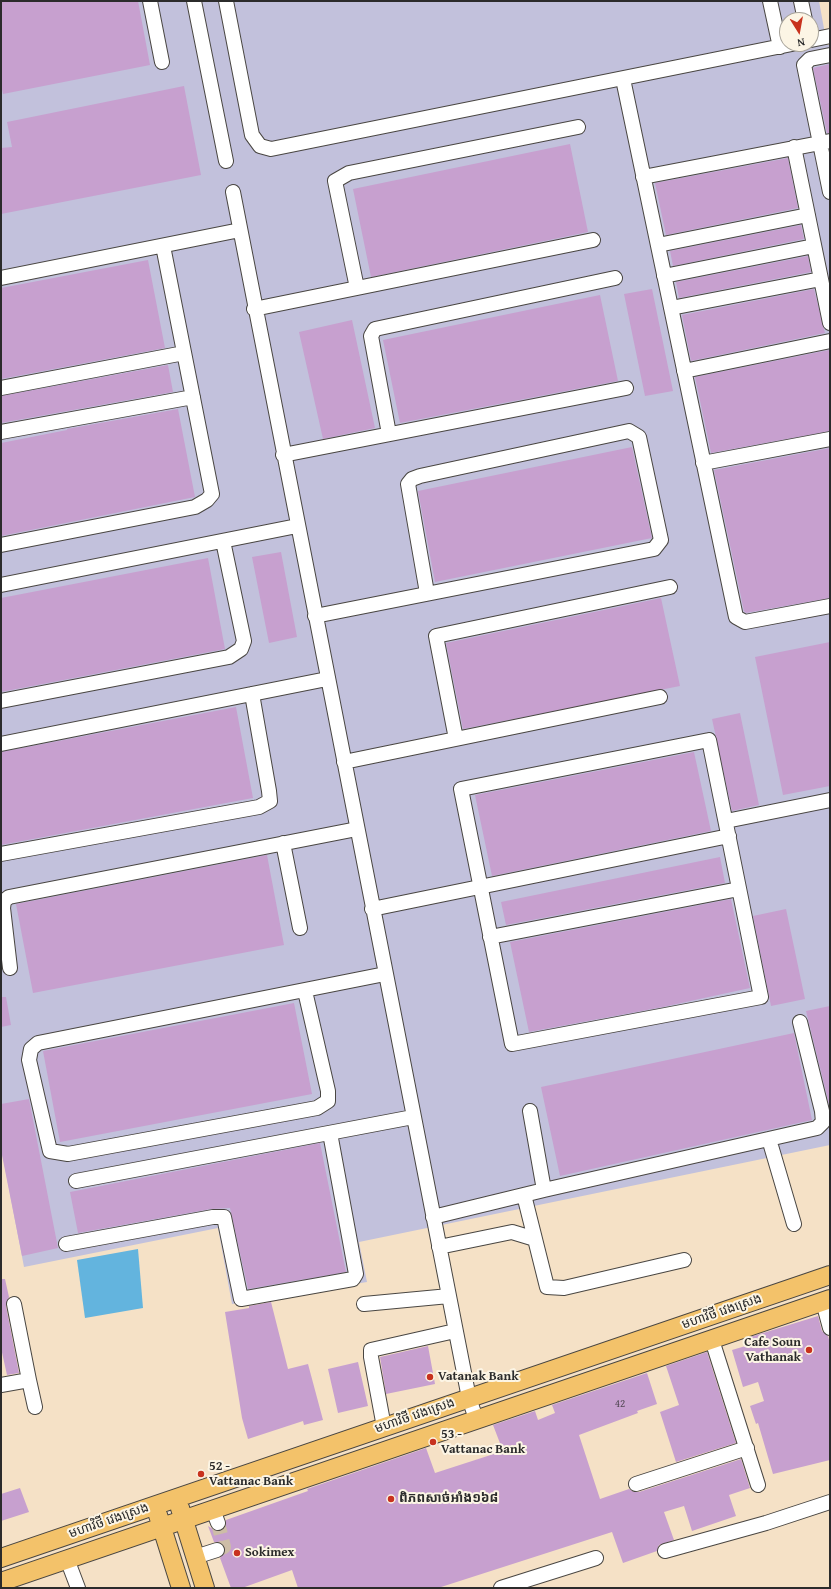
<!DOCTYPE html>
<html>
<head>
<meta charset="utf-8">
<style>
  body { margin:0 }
  #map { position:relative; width:831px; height:1589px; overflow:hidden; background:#f5e1c6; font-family:"Gentium Book Plus",serif }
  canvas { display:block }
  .frame { position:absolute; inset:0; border:2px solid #2b2b2b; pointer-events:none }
  .north { position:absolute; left:779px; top:12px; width:40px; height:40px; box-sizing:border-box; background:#fcf5e5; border:1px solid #a8a49b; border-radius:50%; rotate:169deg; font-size:11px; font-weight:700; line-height:16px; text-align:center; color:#2b2b2b }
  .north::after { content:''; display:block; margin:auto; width:14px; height:18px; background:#c8321e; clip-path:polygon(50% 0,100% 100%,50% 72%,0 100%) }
</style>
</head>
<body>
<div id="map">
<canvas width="831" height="1589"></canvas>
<div class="frame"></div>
<div class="north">N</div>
</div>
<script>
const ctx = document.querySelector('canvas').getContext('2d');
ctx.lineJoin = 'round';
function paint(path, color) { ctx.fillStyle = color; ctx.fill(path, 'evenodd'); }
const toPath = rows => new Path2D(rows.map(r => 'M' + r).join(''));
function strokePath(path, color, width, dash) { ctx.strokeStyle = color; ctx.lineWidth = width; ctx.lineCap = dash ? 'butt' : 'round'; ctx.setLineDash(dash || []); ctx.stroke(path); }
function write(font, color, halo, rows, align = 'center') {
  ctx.font = font + ' "Gentium Book Plus","Noto Sans Khmer",serif'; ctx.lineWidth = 4; ctx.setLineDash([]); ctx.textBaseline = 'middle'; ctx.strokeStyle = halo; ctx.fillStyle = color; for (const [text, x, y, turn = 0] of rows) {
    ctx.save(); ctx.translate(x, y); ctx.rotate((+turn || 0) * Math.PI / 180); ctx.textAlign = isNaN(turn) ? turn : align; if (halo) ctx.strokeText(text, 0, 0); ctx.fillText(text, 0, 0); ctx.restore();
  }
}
paint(toPath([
  [1,1,819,1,827,45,830,45,830,1145,359,1242,367,1282,232,1304,218,1228,24,1267,1,1147],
  [787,20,811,20,811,44,787,44]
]), '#c2c1dc');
paint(toPath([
  [138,1249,143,1308,85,1318,77,1260]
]), '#63b4de');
paint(toPath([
  [1,1,138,1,150,65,3,94,1,85],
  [830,64,830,133,827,133,813,68],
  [184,86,201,175,1,214,1,148,12,147,7,122],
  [570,144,588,232,371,277,353,189],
  [788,158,798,208,666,235,655,183],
  [801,225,804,239,673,266,670,251],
  [808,256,811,272,679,298,676,282],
  [148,260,165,348,1,379,1,288],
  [652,289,673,391,645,396,624,294],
  [814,289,825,333,691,361,682,315],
  [600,295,618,381,400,423,383,340],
  [352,320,375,428,323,439,299,332],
  [829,350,830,431,711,453,695,377],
  [168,365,173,392,1,423,1,396],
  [178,409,195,497,1,536,1,443,67,430,67,429],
  [632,447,652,538,435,582,418,491],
  [830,448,830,598,746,613,744,611,714,470],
  [281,552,297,637,269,643,252,557],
  [208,558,225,649,1,692,1,598],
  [661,598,680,686,463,729,446,643],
  [830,642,830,786,783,795,755,657],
  [236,707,253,798,1,845,1,752],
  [740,713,759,805,732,811,712,719],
  [694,752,711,831,492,876,475,795],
  [267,855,284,945,33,993,16,904],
  [720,857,725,883,506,925,501,902],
  [731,899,750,988,663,1007,529,1032,510,942],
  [786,909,805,999,771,1006,753,916],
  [1,997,6,997,11,1025,1,1027],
  [294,1003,312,1094,60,1142,43,1051],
  [830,1006,830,1108,806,1011],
  [794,1033,812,1120,560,1176,541,1087],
  [29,1099,58,1248,22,1256,1,1150,1,1104],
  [320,1143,346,1272,248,1289,230,1208,211,1209,78,1233,70,1192],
  [1,1279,5,1279,9,1297,6,1306,19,1373,7,1375,1,1348],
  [271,1302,288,1369,308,1364,323,1420,304,1425,303,1421,248,1439,242,1418,225,1312,249,1308,249,1306],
  [818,1316,822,1331,828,1336,830,1343,830,1460,773,1474,758,1423,756,1424,750,1406,764,1401,758,1382,743,1387,732,1350,749,1345,747,1338],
  [428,1346,435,1384,386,1394,380,1357],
  [707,1352,736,1443,676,1462,660,1412,679,1405,666,1366],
  [358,1362,368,1406,338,1413,328,1369],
  [647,1373,657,1404,637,1411,638,1413,579,1435,600,1499,629,1489,634,1492,639,1492,741,1459,750,1488,729,1495,736,1516,692,1531,684,1506,664,1512,674,1540,659,1545,657,1551,623,1563,612,1532,438,1588,298,1588,292,1570,242,1588,231,1588,220,1558,225,1552,225,1547,219,1542,214,1542,208,1526,216,1531,221,1531,225,1528,226,1520,308,1491,307,1489,426,1448,435,1473,503,1451,493,1425,535,1411,538,1420,555,1413,552,1405],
  [20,1488,29,1512,1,1521,1,1494]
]), '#c7a0cf');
strokePath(toPath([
  [217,1550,224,1547,218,1523]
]), '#cdbda7', 14, [14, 7]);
const minor = toPath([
  [150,1,162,62],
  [194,1,226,161],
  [226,1,252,135,260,146,271,149,792,44],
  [770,1,780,47],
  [801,1,805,20],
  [811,40,830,36],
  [830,55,810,59,804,65,830,192],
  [623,79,736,617,745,622,830,606],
  [794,147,830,323],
  [643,177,830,141],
  [233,192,469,1398,476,1419],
  [658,245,808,215],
  [664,276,814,246],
  [1,278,240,230],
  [357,288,335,181,349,173,578,127],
  [671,308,821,279],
  [254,309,593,240],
  [684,371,830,341],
  [1,388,184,353],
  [1,432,193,397],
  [389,434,371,336,375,329,615,278],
  [283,455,626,388],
  [703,463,830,439],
  [1,545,195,507,207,500,212,494,163,246],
  [1,585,297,526],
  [315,616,654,549,661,540,639,437,629,431,420,476,412,479,408,484,427,593],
  [1,701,229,657,241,649,244,641,223,541],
  [456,739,436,636,670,587],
  [709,740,761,997,512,1044,461,789,709,740],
  [1,744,327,679],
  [344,762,660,697],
  [726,821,830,800],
  [283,843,300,928],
  [1,854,259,807,270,801,269,791,252,694],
  [372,909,729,836],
  [490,937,739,889],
  [10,968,3,908,4,901,9,897,357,829],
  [305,991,328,1091,328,1101,317,1108,68,1154,50,1151,29,1060,31,1049,38,1043,385,974],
  [769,1139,794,1224],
  [76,1181,413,1117],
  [544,1190,817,1128,823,1122,822,1111,800,1022],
  [524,1195,547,1287,564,1288,684,1260],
  [433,1217,544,1190,530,1111],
  [66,1244,213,1217,224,1217,241,1299,353,1279,356,1274,330,1133],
  [439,1247,512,1232,535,1239],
  [823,1302,830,1328],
  [14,1304,29,1380],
  [364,1304,449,1296],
  [712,1340,758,1485],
  [1,1385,29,1380,35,1407],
  [384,1427,371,1357,371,1350,455,1331],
  [636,1484,747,1448],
  [213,1510,218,1523],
  [665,1551,766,1523,830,1502],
  [195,1557,217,1550],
  [67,1559,78,1588],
  [501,1588,596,1558]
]);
const major = toPath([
  [180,1508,205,1588],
  [158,1515,181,1588],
  [1,1558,830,1275],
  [1,1582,830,1299]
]);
strokePath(minor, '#494642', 16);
strokePath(major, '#494642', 20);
strokePath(minor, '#fff', 14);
strokePath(major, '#f3c26a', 18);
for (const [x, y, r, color] of [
  [809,1350,4,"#c8321e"],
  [430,1377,4,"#c8321e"],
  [433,1442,4,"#c8321e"],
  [201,1474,4,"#c8321e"],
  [391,1499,4,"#c8321e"],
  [237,1553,4,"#c8321e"]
]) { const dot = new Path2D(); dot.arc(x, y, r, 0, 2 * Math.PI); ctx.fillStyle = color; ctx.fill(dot); strokePath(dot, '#fcf5e5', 1.5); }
write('11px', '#524854', null, [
  ["42",620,1404]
]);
write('13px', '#2b2b2b', '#fcf5e5', [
  ["មហាវិថី វេងស្រេង",722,1312,-19],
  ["មហាវិថី វេងស្រេង",415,1416,-19],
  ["មហាវិថី វេងស្រេង",109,1521,-19]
]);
write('bold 13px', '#2b2b2b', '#fcf5e5', [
  ["Cafe Soun",801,1343,"right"],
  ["Vathanak",801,1358,"right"],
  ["Vatanak Bank",438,1377],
  ["53 -",441,1435],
  ["Vattanac Bank",441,1450],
  ["52 -",209,1467],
  ["Vattanac Bank",209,1482],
  ["ពិភពសាច់អាំង១៦៨",399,1499],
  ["Sokimex",245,1553]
], 'left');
</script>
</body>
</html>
